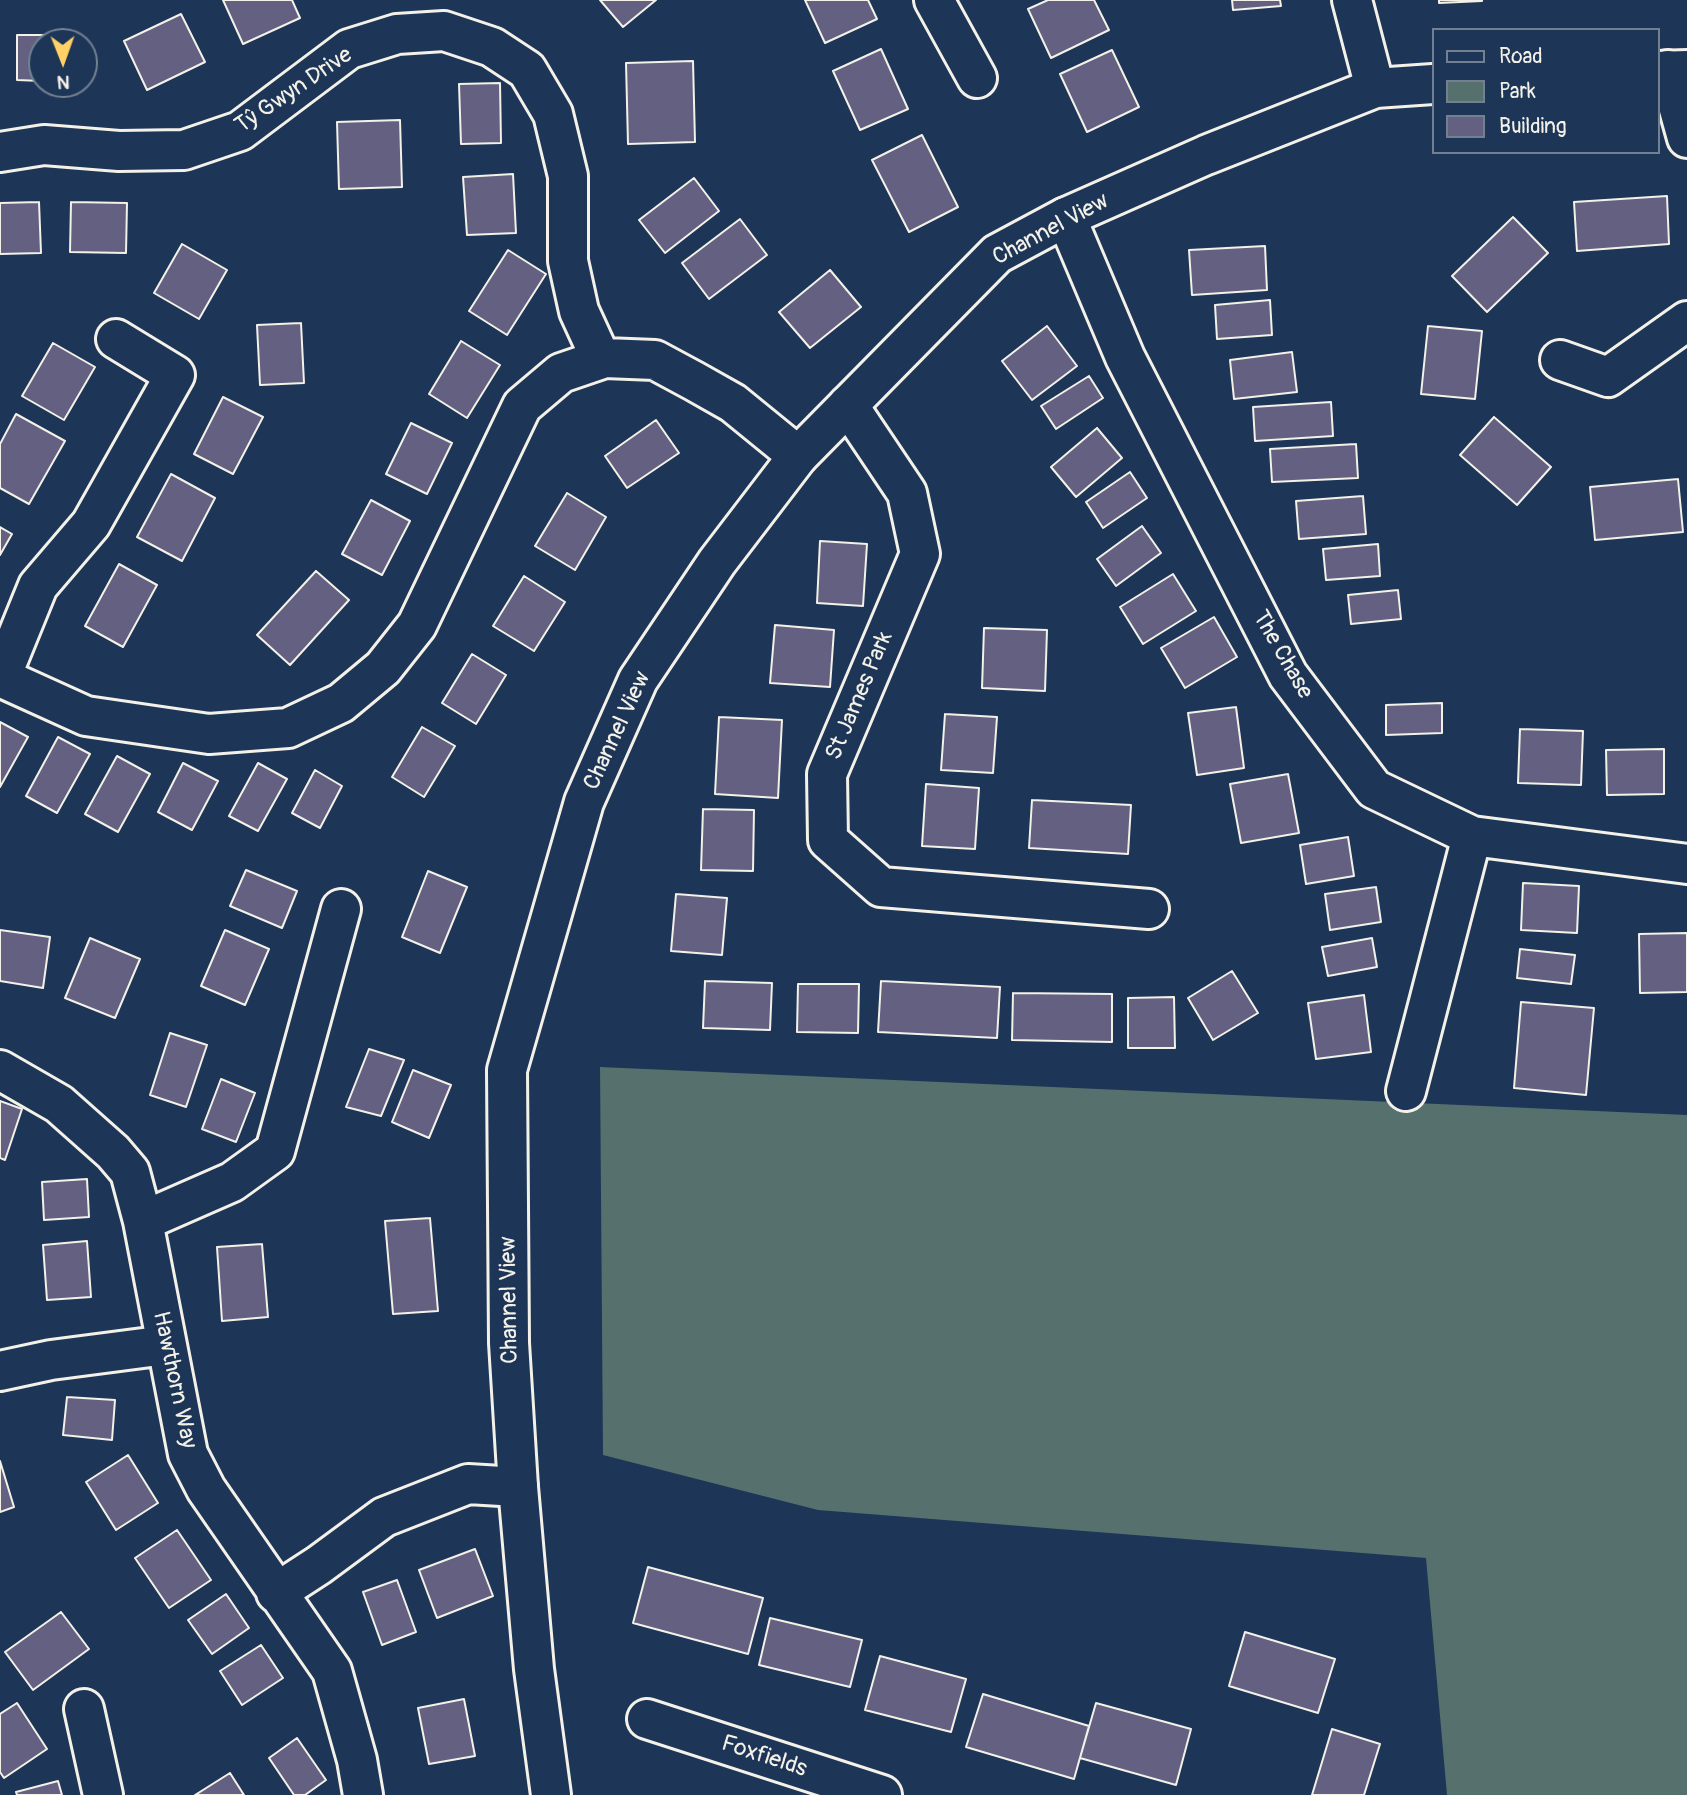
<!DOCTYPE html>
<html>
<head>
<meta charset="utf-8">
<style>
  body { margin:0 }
  #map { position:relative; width:1687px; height:1795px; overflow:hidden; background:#1d3557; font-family:Pangolin,sans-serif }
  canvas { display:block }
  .legend { position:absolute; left:1432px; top:28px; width:228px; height:126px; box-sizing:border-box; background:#1d3557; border:2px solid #738091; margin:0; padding:9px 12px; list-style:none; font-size:21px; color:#f4f1e8 }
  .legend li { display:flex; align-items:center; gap:14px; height:35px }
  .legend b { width:35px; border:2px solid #738091 }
  .north { position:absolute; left:28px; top:28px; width:70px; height:70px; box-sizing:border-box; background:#1d3557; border:2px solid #738091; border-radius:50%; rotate:179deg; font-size:19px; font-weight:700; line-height:28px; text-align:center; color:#f4f1e8 }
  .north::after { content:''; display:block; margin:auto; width:24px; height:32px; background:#ffd166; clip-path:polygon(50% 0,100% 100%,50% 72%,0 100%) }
</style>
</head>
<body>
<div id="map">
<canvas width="1687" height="1795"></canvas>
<ul class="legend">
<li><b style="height:9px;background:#1d3557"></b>Road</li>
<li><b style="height:19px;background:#56706d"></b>Park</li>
<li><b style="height:19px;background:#636081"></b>Building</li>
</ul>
<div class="north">N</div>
</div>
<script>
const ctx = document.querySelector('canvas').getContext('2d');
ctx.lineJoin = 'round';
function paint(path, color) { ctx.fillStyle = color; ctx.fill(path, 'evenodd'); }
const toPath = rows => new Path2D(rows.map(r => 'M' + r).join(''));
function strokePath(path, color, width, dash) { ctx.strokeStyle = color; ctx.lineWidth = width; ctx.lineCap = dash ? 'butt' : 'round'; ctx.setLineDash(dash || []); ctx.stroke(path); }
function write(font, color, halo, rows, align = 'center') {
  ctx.font = font + ' Pangolin,sans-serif'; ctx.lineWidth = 5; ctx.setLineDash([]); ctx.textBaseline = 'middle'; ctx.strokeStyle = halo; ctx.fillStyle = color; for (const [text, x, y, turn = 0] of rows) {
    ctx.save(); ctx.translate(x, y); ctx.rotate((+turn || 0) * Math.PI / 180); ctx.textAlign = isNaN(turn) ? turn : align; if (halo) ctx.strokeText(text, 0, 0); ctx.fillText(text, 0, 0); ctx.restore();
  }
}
paint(toPath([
  [600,1067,1687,1115,1687,1795,1447,1795,1426,1558,818,1510,603,1455]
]), '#56706d');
const building = toPath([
  [223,0,292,0,300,18,243,44,223,0],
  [600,0,656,0,623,27,600,0],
  [805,0,868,0,877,19,825,43,805,0],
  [1048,0,1094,0,1109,30,1051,58,1028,9,1048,0],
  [1232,0,1280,0,1281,6,1233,10,1232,0],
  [1439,0,1482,0,1482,1,1439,3,1439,0],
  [181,14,205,62,147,90,124,41,181,14],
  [17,35,74,35,74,42,42,42,42,81,17,80,17,35],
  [881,49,908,109,860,130,833,71,881,49],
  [1112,50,1139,107,1087,132,1060,74,1112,50],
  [693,61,695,142,628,144,626,63,693,61],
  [500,83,501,143,461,144,459,84,500,83],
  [400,120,402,187,339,189,337,122,400,120],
  [922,135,958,207,909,232,872,160,922,135],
  [513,174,516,233,467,235,463,177,513,174],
  [694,178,719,211,665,253,639,220,694,178],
  [1667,196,1669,244,1577,251,1574,202,1667,196],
  [39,202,41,253,0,254,0,203,39,202],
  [71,202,127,203,126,253,70,252,71,202],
  [1513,217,1548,253,1487,312,1452,276,1513,217],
  [740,219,767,255,709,299,682,263,740,219],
  [182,244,227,270,199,319,154,293,182,244],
  [1265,246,1267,290,1192,295,1189,250,1265,246],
  [508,250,546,274,507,335,469,311,508,250],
  [830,270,861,307,810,348,779,312,830,270],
  [1270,300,1272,335,1217,339,1215,305,1270,300],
  [301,323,304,383,260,385,257,325,301,323],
  [1047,326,1077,366,1032,400,1002,361,1047,326],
  [1428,326,1482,331,1475,399,1421,394,1428,326],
  [461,341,500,365,467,418,429,394,461,341],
  [53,343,95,367,64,420,22,396,53,343],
  [1292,352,1297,392,1234,399,1230,360,1292,352],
  [1089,376,1103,398,1056,429,1041,406,1089,376],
  [223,397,263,417,233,474,194,454,223,397],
  [1331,402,1333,436,1255,441,1253,407,1331,402],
  [16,414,65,441,29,504,0,488,0,444,16,414],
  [1494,417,1551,467,1517,505,1460,455,1494,417],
  [656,420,679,453,627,488,605,456,656,420],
  [411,423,452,443,427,494,386,474,411,423],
  [1097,428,1122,458,1076,497,1051,467,1097,428],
  [1356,444,1358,478,1272,482,1270,449,1356,444],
  [1130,472,1147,498,1103,528,1086,502,1130,472],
  [171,474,215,498,182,561,137,537,171,474],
  [1678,479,1683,532,1595,540,1590,487,1678,479],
  [567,493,606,517,575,570,535,546,567,493],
  [1363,496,1366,534,1299,539,1296,501,1363,496],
  [371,500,410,521,382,575,342,554,371,500],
  [1142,526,1161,553,1116,586,1097,559,1142,526],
  [0,527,12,534,0,555,0,527],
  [820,541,867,544,863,606,817,603,820,541],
  [1378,544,1380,576,1326,580,1323,549,1378,544],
  [119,564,157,585,123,647,85,626,119,564],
  [316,571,349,600,290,665,257,635,316,571],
  [1173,574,1196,611,1143,644,1120,607,1173,574],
  [524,576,565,602,534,651,493,626,524,576],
  [1398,590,1401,619,1351,624,1348,595,1398,590],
  [1214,617,1237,657,1185,688,1161,648,1214,617],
  [775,625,834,630,830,687,770,683,775,625],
  [984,628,1047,630,1045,691,982,688,984,628],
  [472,654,506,675,476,724,442,703,472,654],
  [1442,703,1442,733,1386,735,1386,705,1442,703],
  [1236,707,1244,768,1197,775,1188,713,1236,707],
  [945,714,997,717,993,773,941,770,945,714],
  [719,717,782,720,778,798,715,794,719,717],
  [0,722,28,737,0,787,0,722],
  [422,727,455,746,424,797,392,777,422,727],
  [1520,729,1583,731,1581,785,1518,783,1520,729],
  [58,737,90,754,57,813,26,796,58,737],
  [1664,749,1664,794,1607,795,1606,750,1664,749],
  [117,756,150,774,118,832,85,814,117,756],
  [183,763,218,781,192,830,158,812,183,763],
  [258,763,287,779,258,831,229,816,258,763],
  [315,770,342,786,320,828,292,813,315,770],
  [1288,774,1299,833,1241,843,1230,784,1288,774],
  [926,784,979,788,975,849,922,846,926,784],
  [1032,800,1131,805,1128,854,1029,848,1032,800],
  [703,809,754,810,753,871,701,870,703,809],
  [1348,837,1354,876,1306,884,1300,845,1348,837],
  [246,870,297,891,282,928,230,906,246,870],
  [428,871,467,887,440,953,402,937,428,871],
  [1523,883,1579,886,1577,933,1521,930,1523,883],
  [1376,887,1381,922,1330,930,1325,894,1376,887],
  [676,894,727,898,722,955,671,951,676,894],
  [0,930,50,937,43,988,0,981,0,930],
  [225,930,269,949,245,1005,201,986,225,930],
  [1687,933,1687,992,1640,993,1639,934,1687,933],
  [90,938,140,959,115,1018,65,998,90,938],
  [1372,938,1377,967,1328,976,1322,947,1372,938],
  [1520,949,1575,955,1571,984,1517,978,1520,949],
  [1232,971,1258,1013,1213,1040,1188,998,1232,971],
  [705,981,772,983,770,1030,703,1028,705,981],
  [881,981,1000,987,997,1038,878,1032,881,981],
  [798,984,859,984,858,1033,797,1032,798,984],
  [1013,993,1112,994,1112,1042,1012,1040,1013,993],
  [1364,995,1371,1052,1316,1059,1308,1003,1364,995],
  [1174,997,1175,1048,1128,1048,1128,998,1174,997],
  [1521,1002,1594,1008,1586,1095,1514,1088,1521,1002],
  [170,1033,207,1045,186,1107,150,1095,170,1033],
  [369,1049,404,1060,381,1116,346,1107,369,1049],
  [413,1070,451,1085,429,1138,392,1122,413,1070],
  [221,1079,255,1093,236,1142,202,1129,221,1079],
  [0,1101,22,1109,5,1160,0,1158,0,1101],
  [87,1179,89,1217,44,1220,42,1182,87,1179],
  [430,1218,438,1311,393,1314,385,1221,430,1218],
  [87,1241,91,1297,47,1300,43,1245,87,1241],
  [262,1244,268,1317,222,1321,217,1247,262,1244],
  [67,1397,115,1400,112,1440,63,1435,67,1397],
  [128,1455,158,1503,116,1530,86,1482,128,1455],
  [0,1461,14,1507,0,1512,0,1461],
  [177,1530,211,1580,169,1608,135,1558,177,1530],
  [475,1549,493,1596,437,1618,419,1570,475,1549],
  [648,1567,763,1598,748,1654,633,1623,648,1567],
  [397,1580,416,1632,382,1645,363,1592,397,1580],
  [226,1594,249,1628,212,1654,188,1620,226,1594],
  [61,1612,89,1649,33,1690,5,1652,61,1612],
  [770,1618,862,1640,850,1687,759,1665,770,1618],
  [1245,1632,1335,1659,1318,1713,1229,1686,1245,1632],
  [261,1645,283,1678,242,1705,220,1671,261,1645],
  [880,1656,966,1679,951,1732,865,1710,880,1656],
  [983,1694,1089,1726,1074,1779,966,1747,983,1694],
  [464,1699,475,1756,429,1764,418,1708,464,1699],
  [17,1703,47,1749,4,1778,0,1772,0,1714,17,1703],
  [1096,1703,1191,1729,1176,1785,1080,1758,1096,1703],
  [1332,1729,1380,1744,1364,1795,1312,1795,1332,1729],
  [297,1738,326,1780,305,1795,294,1795,269,1758,297,1738],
  [230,1773,244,1795,195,1795,230,1773],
  [58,1781,62,1795,17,1795,16,1792,58,1781]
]);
paint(building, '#636081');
strokePath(building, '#f4f1e8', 2);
const street = toPath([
  [934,0,977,78],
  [1352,0,1375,88],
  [1668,70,1687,138],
  [0,152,44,145,119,151,184,150,240,131,349,49,397,34,444,31,492,47,527,70,553,114,568,176,568,261,579,311,601,359],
  [1066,217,1125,357,1288,675,1374,789,1472,836,1687,864],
  [1560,360,1608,377,1687,321],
  [848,405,907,493,920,554,827,774,828,840,881,887,1149,909],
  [0,677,86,716,209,734,288,728,341,703,383,668,417,625,522,406,561,373,605,358,655,360,694,381,733,403,798,456],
  [1,677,38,586,91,524,175,375,116,339],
  [0,1070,59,1104,113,1152,130,1172,143,1221,188,1454,206,1489,332,1671,357,1760,363,1795],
  [1406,1091,1472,836],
  [143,1221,232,1182,275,1151,341,909],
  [0,1371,51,1360,166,1345],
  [276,1593,319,1565,384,1517,468,1484,518,1487],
  [84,1709,103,1795],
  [647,1719,882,1795]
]);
const secondary = toPath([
  [1657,71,1687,70],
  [551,1795,534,1669,518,1487,509,1343,507,1070,584,802,638,680,717,562,798,456,997,254,1066,217,1206,155,1375,88,1433,84]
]);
strokePath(street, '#f4f1e8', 44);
strokePath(secondary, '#f4f1e8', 44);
strokePath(street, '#1d3557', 38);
strokePath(secondary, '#1d3557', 38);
write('23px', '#f4f1e8', '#1d3557', [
  ["Tŷ Gwyn Drive",294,91,-34],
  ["Channel View",1051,230,-28],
  ["The Chase",1282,655,60],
  ["St James Park",860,696,-67],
  ["Channel View",618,731,-65],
  ["Channel View",510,1300,-91],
  ["Hawthorn Way",174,1380,78],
  ["Foxfields",764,1757,18]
]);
</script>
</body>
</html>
